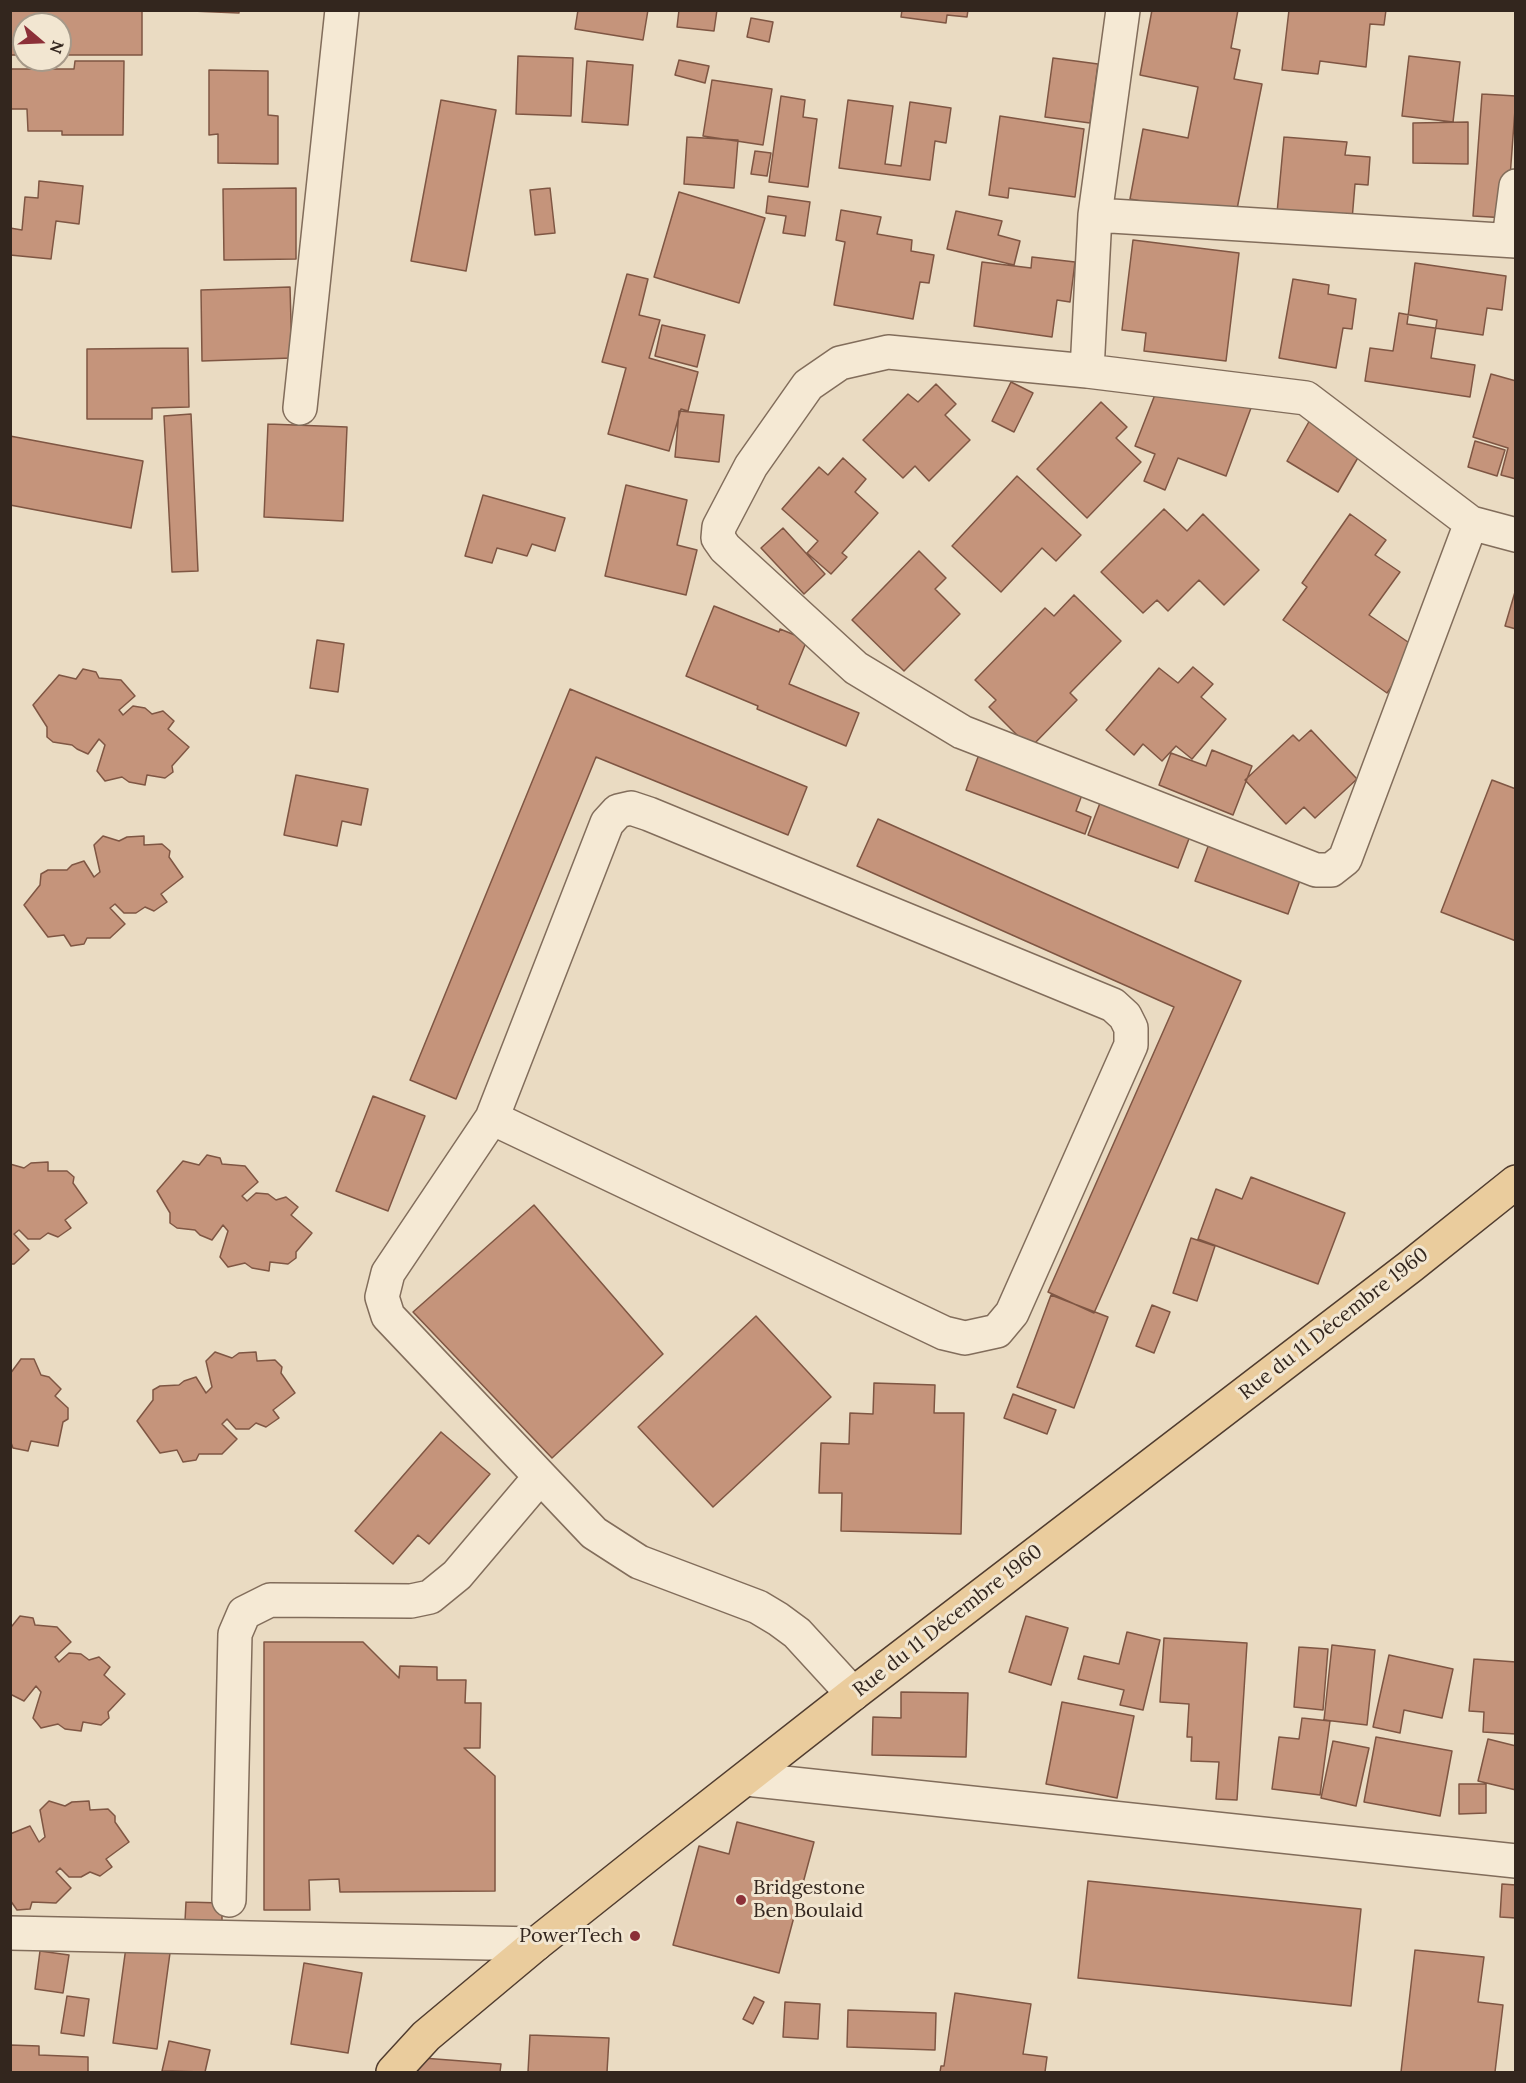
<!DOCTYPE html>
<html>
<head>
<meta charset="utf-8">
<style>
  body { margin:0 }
  #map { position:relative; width:1526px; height:2083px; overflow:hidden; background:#eadbc2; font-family:Lora,serif }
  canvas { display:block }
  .frame { position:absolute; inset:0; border:12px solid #33261e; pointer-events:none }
  .north { position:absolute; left:12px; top:12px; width:60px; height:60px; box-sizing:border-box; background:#f2e6d1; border:2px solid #a69989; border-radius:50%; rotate:109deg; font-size:16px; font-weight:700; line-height:24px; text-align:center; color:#33261e }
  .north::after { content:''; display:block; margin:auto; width:21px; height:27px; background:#8c3038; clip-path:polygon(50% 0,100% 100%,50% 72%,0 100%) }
</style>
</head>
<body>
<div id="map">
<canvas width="1526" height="2083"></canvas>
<div class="frame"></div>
<div class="north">N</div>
</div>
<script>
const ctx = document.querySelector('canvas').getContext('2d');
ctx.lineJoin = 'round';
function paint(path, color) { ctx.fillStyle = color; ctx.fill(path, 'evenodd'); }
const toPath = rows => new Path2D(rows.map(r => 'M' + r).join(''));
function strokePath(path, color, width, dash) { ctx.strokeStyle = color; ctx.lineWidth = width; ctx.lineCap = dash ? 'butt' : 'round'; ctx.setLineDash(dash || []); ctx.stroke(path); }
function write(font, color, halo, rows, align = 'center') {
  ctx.font = font + ' Lora,serif'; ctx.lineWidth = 6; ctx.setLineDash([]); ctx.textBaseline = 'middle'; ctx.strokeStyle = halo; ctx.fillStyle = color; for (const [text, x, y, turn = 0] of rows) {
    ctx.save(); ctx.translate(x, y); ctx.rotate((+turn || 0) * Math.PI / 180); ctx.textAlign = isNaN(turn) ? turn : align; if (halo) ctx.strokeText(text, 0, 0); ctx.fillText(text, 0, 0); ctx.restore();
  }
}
const building = toPath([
  [10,10,142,10,142,55,60,55,60,24,24,24,24,55,10,55,10,10],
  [168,10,239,10,239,13,168,10],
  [578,10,648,10,643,40,575,29,578,10],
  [679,10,717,10,714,31,677,27,679,10],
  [902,10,968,10,967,17,947,15,946,23,901,17,902,10],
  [1152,10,1238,10,1231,48,1240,50,1234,79,1262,84,1235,219,1130,199,1143,129,1188,138,1198,87,1140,75,1152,10],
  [1289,10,1386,10,1384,25,1370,24,1366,67,1320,61,1318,74,1282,70,1289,10],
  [751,18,773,22,769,42,747,37,751,18],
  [518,56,573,58,571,116,516,114,518,56],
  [1409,56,1460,62,1453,122,1402,116,1409,56],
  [1053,58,1098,64,1090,123,1045,117,1053,58],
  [679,60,709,66,705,83,675,75,679,60],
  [75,61,124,61,123,135,62,135,62,131,28,131,27,109,10,109,10,69,74,69,75,61],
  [587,61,633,65,628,125,582,122,587,61],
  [209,70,268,71,268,115,278,116,278,164,218,163,218,134,209,135,209,70],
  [712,80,772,89,763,145,703,136,712,80],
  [1482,94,1516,96,1507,218,1473,216,1482,94],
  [781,96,805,100,803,117,817,119,808,187,769,182,781,96],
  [441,100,496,110,466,271,411,261,441,100],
  [848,100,893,106,885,164,901,166,910,102,951,108,946,143,935,141,930,180,839,168,848,100],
  [1000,116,1084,129,1075,197,1009,188,1008,198,989,195,1000,116],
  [1468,122,1468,164,1413,163,1413,123,1468,122],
  [687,137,738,140,734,188,684,184,687,137],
  [1284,137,1347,142,1345,155,1370,157,1368,185,1355,184,1352,220,1277,213,1284,137],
  [755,151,771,153,767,176,751,174,755,151],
  [39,181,83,186,79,224,56,221,51,259,10,255,10,228,22,230,25,197,38,198,39,181],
  [296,188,296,259,224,260,223,189,296,188],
  [550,188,555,233,535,235,530,190,550,188],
  [679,192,765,218,739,303,654,277,679,192],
  [768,196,810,202,805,236,783,233,786,216,766,213,768,196],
  [841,210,881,217,877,234,912,240,911,251,934,255,929,283,920,282,913,319,834,305,845,242,836,240,841,210],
  [956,211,1002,221,998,235,1020,241,1014,265,947,249,956,211],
  [1133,240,1239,253,1226,361,1144,351,1146,333,1122,330,1133,240],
  [1032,257,1075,262,1070,302,1057,300,1052,337,974,326,982,262,1031,268,1032,257],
  [1415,263,1506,276,1502,310,1487,308,1483,335,1407,324,1415,263],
  [627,274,648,279,639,315,660,320,649,358,698,372,688,411,681,409,669,451,608,434,626,368,602,362,627,274],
  [1293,279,1329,285,1328,294,1356,299,1352,329,1343,328,1336,368,1279,358,1293,279],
  [290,287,292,358,202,361,201,290,290,287],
  [1399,313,1437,320,1431,358,1475,365,1470,397,1365,381,1370,348,1393,351,1399,313],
  [662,325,705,335,697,367,655,356,662,325],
  [188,348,189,407,152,408,152,419,87,419,87,349,188,348],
  [1163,374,1251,408,1226,476,1178,458,1165,490,1144,481,1155,454,1135,446,1163,374],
  [1491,374,1516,381,1516,479,1501,475,1508,448,1473,437,1491,374],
  [1011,382,1033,393,1014,432,992,421,1011,382],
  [936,384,956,404,945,415,970,440,929,481,915,466,903,478,863,440,908,394,918,402,936,384],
  [1101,402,1127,427,1116,438,1141,462,1087,518,1037,469,1101,402],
  [679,411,724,415,719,462,675,457,679,411],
  [191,414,198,571,172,572,164,416,191,414],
  [1311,418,1363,449,1338,492,1287,461,1311,418],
  [268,424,347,427,343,521,264,517,268,424],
  [10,436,143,461,131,528,10,505,10,436],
  [1475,441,1505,450,1497,476,1468,467,1475,441],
  [843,458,866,479,855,492,878,513,842,553,847,557,831,574,807,553,818,541,782,509,819,467,828,475,843,458],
  [1017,476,1081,535,1056,561,1042,548,1001,592,952,546,1017,476],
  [626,485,687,500,677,545,697,550,686,595,605,576,626,485],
  [483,495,565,518,555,551,532,544,527,556,497,548,492,563,465,556,483,495],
  [1164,509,1187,531,1203,514,1259,570,1224,605,1199,580,1168,611,1157,600,1143,613,1101,572,1164,509],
  [1350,514,1386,540,1375,555,1400,572,1369,615,1418,649,1387,693,1283,620,1307,587,1302,583,1350,514],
  [783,528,825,574,804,594,761,548,783,528],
  [919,551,946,578,935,589,960,614,904,671,852,620,919,551],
  [1515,592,1516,592,1516,629,1505,626,1515,592],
  [1074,595,1121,641,1070,693,1077,700,1030,748,989,707,996,700,975,680,1045,608,1054,616,1074,595],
  [714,606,779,632,780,629,807,640,789,684,859,713,846,746,757,709,758,706,686,676,714,606],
  [317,640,344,644,338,692,310,688,317,640],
  [1193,667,1213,684,1201,697,1226,719,1192,759,1176,746,1162,761,1143,744,1134,755,1106,730,1159,668,1178,683,1193,667],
  [83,669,96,672,99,678,121,680,135,696,119,710,123,715,133,706,145,708,152,714,163,711,174,721,168,729,189,747,172,766,173,772,165,778,147,775,145,785,129,782,122,777,105,781,97,771,105,745,99,739,88,754,77,749,72,745,53,742,47,737,47,727,33,705,59,675,76,679,83,669],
  [570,689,807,787,788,835,596,757,456,1099,410,1080,570,689],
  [1311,730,1357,779,1315,818,1304,807,1286,824,1245,780,1293,735,1299,741,1311,730],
  [985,738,1089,776,1076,811,1091,817,1085,834,966,790,985,738],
  [1212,750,1252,766,1233,815,1159,785,1171,753,1206,766,1212,750],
  [296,775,368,789,361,825,342,821,337,846,284,835,296,775],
  [1492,780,1516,789,1516,941,1441,912,1492,780],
  [1103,795,1193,828,1178,868,1088,835,1103,795],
  [878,819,1241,981,1094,1313,1048,1292,1174,1007,857,866,878,819],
  [103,836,119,841,127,837,144,836,144,845,162,844,170,851,169,857,183,877,161,894,167,902,154,911,145,907,136,913,124,913,115,904,110,908,125,924,110,938,87,938,84,944,71,946,64,935,48,937,24,905,40,885,41,874,48,870,67,870,72,865,84,861,94,877,100,872,94,845,103,836],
  [1212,836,1304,869,1288,914,1195,881,1212,836],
  [373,1096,425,1116,388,1211,336,1191,373,1096],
  [207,1155,220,1158,222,1164,245,1166,258,1182,242,1196,247,1201,256,1193,268,1194,276,1200,286,1197,298,1207,291,1215,312,1233,296,1252,296,1258,288,1264,270,1262,269,1271,252,1268,245,1263,228,1267,220,1257,228,1231,223,1225,212,1240,200,1235,195,1230,177,1228,170,1223,170,1213,157,1191,183,1161,199,1165,207,1155],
  [48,1162,48,1171,67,1171,74,1177,73,1183,87,1203,65,1220,71,1228,58,1237,48,1233,40,1239,28,1239,19,1230,14,1234,29,1250,14,1264,10,1264,10,1164,24,1168,31,1163,48,1162],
  [1251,1177,1345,1213,1318,1284,1198,1239,1216,1189,1242,1199,1251,1177],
  [534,1205,663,1354,552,1458,413,1312,534,1205],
  [1191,1238,1215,1246,1197,1301,1173,1293,1191,1238],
  [1051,1295,1108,1317,1074,1408,1017,1387,1051,1295],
  [1152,1305,1170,1312,1154,1353,1136,1346,1152,1305],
  [756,1316,831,1397,713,1507,638,1427,756,1316],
  [215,1352,232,1358,239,1353,256,1352,257,1361,275,1360,282,1367,281,1373,295,1393,273,1410,279,1418,266,1427,256,1423,249,1429,236,1429,227,1419,222,1424,237,1439,222,1454,199,1454,196,1460,183,1462,177,1450,160,1453,137,1421,153,1400,153,1390,160,1386,179,1385,184,1381,196,1377,206,1393,212,1387,206,1361,215,1352],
  [21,1359,34,1359,41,1375,49,1377,61,1389,55,1396,68,1408,68,1419,63,1422,58,1446,31,1441,28,1451,13,1448,10,1440,10,1374,21,1359],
  [874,1383,935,1385,934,1413,964,1413,961,1534,841,1531,842,1493,819,1493,821,1443,849,1444,850,1413,873,1414,874,1383],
  [1013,1394,1056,1410,1047,1434,1004,1418,1013,1394],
  [441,1432,490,1474,429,1544,418,1535,393,1564,355,1531,441,1432],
  [20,1616,33,1618,35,1625,57,1627,71,1642,55,1657,59,1662,69,1653,81,1654,89,1660,99,1657,110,1667,104,1675,125,1694,108,1712,109,1718,101,1725,83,1722,81,1731,65,1729,58,1724,41,1728,33,1718,41,1692,36,1686,24,1701,10,1694,10,1625,12,1626,20,1616],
  [1026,1616,1068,1628,1051,1685,1009,1672,1026,1616],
  [1127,1632,1160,1640,1143,1710,1120,1705,1124,1690,1078,1679,1084,1656,1119,1664,1127,1632],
  [1164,1638,1247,1643,1237,1800,1216,1799,1219,1762,1191,1761,1192,1737,1187,1737,1189,1704,1160,1702,1164,1638],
  [264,1642,363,1642,399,1678,400,1666,437,1667,437,1680,466,1680,465,1703,481,1703,480,1748,464,1748,495,1776,495,1891,340,1892,339,1879,309,1880,310,1910,264,1910,264,1642],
  [1332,1645,1375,1650,1367,1725,1324,1720,1332,1645],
  [1299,1647,1328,1649,1323,1710,1294,1707,1299,1647],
  [1389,1655,1453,1669,1442,1718,1404,1710,1400,1733,1373,1727,1389,1655],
  [1474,1659,1516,1662,1516,1734,1483,1732,1484,1712,1469,1711,1474,1659],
  [901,1692,968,1693,966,1757,872,1755,873,1717,901,1718,901,1692],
  [1062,1702,1134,1716,1117,1798,1046,1784,1062,1702],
  [1302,1718,1330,1721,1320,1795,1272,1789,1279,1737,1299,1739,1302,1718],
  [1376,1737,1452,1751,1440,1816,1364,1802,1376,1737],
  [1488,1739,1516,1746,1516,1790,1478,1781,1488,1739],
  [1333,1741,1369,1748,1356,1806,1321,1798,1333,1741],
  [1459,1784,1486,1784,1486,1813,1459,1814,1459,1784],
  [49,1801,65,1806,72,1802,89,1801,90,1810,108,1809,115,1816,115,1822,129,1842,106,1859,112,1867,100,1876,90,1872,81,1877,69,1877,60,1868,56,1872,71,1888,56,1903,32,1902,30,1909,17,1910,10,1900,10,1834,30,1826,39,1842,45,1837,40,1810,49,1801],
  [737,1822,814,1842,779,1973,673,1945,699,1846,729,1854,737,1822],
  [1088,1881,1361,1909,1351,2006,1078,1978,1088,1881],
  [1502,1884,1516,1885,1516,1918,1500,1917,1502,1884],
  [186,1902,222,1903,222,1922,185,1921,186,1902],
  [126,1947,170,1953,157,2049,113,2043,126,1947],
  [1415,1950,1484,1957,1478,2002,1503,2005,1495,2072,1401,2072,1415,1950],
  [40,1951,69,1955,63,1993,35,1989,40,1951],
  [304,1963,362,1973,348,2053,291,2044,304,1963],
  [955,1993,1031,2004,1023,2054,1047,2057,1045,2072,940,2072,941,2066,944,2066,955,1993],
  [67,1996,89,1999,84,2036,61,2033,67,1996],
  [754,1997,764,2002,753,2024,743,2019,754,1997],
  [785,2002,820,2004,818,2039,783,2037,785,2002],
  [848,2010,936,2013,935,2050,847,2047,848,2010],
  [530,2035,609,2038,607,2072,528,2072,530,2035],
  [169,2041,210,2050,205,2072,162,2071,169,2041],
  [10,2045,39,2046,39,2055,88,2057,88,2072,10,2072,10,2045],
  [410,2057,501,2064,500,2072,409,2072,410,2057]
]);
paint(building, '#c5947b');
strokePath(building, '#7f5643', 1.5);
const minor = toPath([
  [1123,10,1095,215,1087,371,888,352,840,363,808,385,751,466,719,527,718,538,725,548,856,668,962,732,1316,870,1331,870,1345,859,1471,523],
  [1095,215,1516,241],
  [1509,239,1516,186],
  [1087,371,1306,398,1471,523,1516,535],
  [300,408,342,10],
  [492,1118,944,1333,965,1338,997,1331,1012,1313,1131,1045,1131,1028,1125,1016,1113,1005,649,814,631,808,618,811,607,823,492,1118,388,1273,382,1297,388,1316,594,1533,639,1562,758,1607,778,1619,797,1633,853,1694],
  [746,1779,1516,1861],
  [229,1900,235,1634,244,1613,270,1600,411,1601,430,1597,457,1575,540,1477],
  [10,1933,536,1944]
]);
const major = toPath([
  [393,2072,426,2036,536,1944,654,1850,853,1694,1411,1266,1516,1182]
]);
strokePath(minor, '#826d5b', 36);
strokePath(major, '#503c2f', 36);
strokePath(minor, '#f5e9d4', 33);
strokePath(major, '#eacc9d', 33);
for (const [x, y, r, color] of [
  [741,1900,6,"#8c3038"],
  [635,1936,6,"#8c3038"]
]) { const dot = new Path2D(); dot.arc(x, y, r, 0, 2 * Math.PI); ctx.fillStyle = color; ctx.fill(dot); strokePath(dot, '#f2e6d1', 2); }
write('20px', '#33261e', '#f2e6d1', [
  ["Rue du 11 Décembre 1960",1334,1324,-38],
  ["Rue du 11 Décembre 1960",948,1621,-38]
]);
write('20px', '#33261e', '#f2e6d1', [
  ["Bridgestone",753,1888],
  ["Ben Boulaid",753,1911],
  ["PowerTech",623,1936,"right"]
], 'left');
</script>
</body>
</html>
